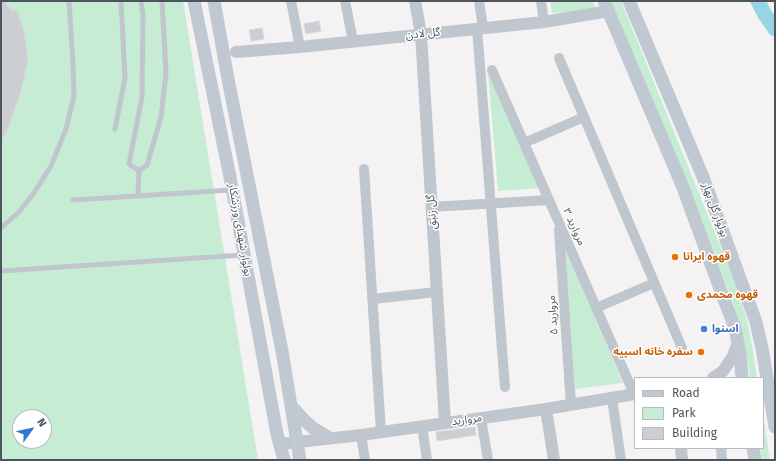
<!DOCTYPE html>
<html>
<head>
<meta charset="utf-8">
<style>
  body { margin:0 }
  #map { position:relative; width:776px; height:461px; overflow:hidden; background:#f4f2f2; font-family:"Fira Sans",sans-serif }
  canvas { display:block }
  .frame { position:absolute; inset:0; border:2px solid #4c555d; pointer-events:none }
  .legend { position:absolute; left:634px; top:377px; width:130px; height:72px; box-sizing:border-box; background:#fff; border:1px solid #b7bbbe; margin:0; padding:5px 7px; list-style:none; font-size:12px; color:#4c555d }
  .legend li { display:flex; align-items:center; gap:8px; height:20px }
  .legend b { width:20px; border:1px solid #b7bbbe }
  .north { position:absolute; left:12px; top:409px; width:40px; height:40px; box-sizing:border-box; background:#fff; border:1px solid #b7bbbe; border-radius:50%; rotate:57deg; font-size:11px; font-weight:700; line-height:16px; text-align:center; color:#4c555d }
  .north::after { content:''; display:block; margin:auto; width:14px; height:18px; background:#2e79d2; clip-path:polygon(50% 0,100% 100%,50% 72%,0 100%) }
</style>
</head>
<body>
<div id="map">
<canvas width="776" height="461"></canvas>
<div class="frame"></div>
<ul class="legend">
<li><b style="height:5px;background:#c0c8d1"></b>Road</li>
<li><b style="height:11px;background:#c6ecd4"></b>Park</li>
<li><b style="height:11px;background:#cdced4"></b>Building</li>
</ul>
<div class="north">N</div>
</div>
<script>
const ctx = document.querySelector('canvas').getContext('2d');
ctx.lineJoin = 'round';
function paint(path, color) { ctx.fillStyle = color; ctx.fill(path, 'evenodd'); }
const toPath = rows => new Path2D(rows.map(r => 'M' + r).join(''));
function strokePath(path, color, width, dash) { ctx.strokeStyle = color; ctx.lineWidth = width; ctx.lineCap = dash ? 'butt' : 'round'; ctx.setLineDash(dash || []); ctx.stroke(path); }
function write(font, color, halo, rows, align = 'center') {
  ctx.font = font + ' "Fira Sans","Noto Sans Arabic",sans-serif'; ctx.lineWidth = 3; ctx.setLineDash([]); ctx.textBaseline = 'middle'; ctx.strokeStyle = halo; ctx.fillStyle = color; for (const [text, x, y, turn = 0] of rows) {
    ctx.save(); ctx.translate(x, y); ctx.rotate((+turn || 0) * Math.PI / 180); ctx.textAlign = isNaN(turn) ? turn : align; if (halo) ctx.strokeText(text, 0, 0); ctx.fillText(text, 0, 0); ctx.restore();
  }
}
paint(toPath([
  [1,1,183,1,258,460,1,460],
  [20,417,44,417,44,441,20,441],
  [550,1,593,1,596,11,552,13],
  [611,1,621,1,730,270,739,295,747,320,752,345,757,378,750,378,745,347,733,302,681,170],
  [488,71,539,188,498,191],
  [565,248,623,383,575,389],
  [763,414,770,460,762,460,760,448,763,448]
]), '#c6ecd4');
strokePath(toPath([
  [758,1,764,13,775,29]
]), '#98d5e4', 15);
const building = toPath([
  [1,1,5,1,11,10,17,10,24,31,28,60,20,94,7,131,1,140,1,1],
  [319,21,321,31,306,34,304,24,319,21],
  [262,28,264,39,251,41,249,30,262,28],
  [475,427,476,435,437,441,436,432,475,427]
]);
paint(building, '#cdced4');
strokePath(building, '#d7d8dc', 1);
strokePath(toPath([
  [115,129,125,78,121,1],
  [139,171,129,164,142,97,143,14,141,1],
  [138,196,139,171,147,165,161,117,166,73,162,1],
  [73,200,231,190],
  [1,228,18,213,34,193,51,166,66,129,74,96,73,64,69,1],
  [1,271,243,255]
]), '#bfc6cd', 5);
strokePath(toPath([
  [291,1,300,47],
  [345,1,353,41],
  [479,1,483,28],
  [541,1,544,22],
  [477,28,505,387],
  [559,58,682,348],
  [492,70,634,394],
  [524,143,584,117],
  [364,169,381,432],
  [431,207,549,200],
  [559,230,571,405],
  [372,299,437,292],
  [596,308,654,283],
  [612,398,621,460],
  [481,418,488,460],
  [422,426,427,460],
  [361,435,365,460],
  [721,448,722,460]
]), '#bfc6cd', 10);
strokePath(toPath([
  [415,1,421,34,445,423],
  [236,52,300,47,544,22,609,11],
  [713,378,723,371,732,358,738,343],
  [546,409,554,460],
  [280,444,361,435,546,409,635,394],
  [681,448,682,460]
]), '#bfc6cd', 12);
strokePath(toPath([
  [194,1,230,177,277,434,284,460],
  [214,1,228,79,282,351,300,460],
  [604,1,682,185,722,294,735,328,740,354,742,378],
  [629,1,703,177,756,322,762,348,775,427],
  [292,407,303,419,313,428,330,438],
  [753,448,755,460]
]), '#c0c8d1', 13);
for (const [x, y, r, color] of [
  [675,257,4,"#e8710a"],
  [689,295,4,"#e8710a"],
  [704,329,4,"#3f7fe0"],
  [701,352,4,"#e8710a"]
]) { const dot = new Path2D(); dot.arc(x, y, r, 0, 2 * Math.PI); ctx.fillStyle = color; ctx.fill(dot); strokePath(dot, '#fff', 1.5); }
write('11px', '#4c555d', '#fff', [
  ["گل لادن",423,34,-6],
  ["بولوار گل بهار",715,210,70],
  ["گل زنبق",432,212,-94],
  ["مروارید ۳",574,227,66],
  ["بولوار شهدای ورزشکار",240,230,80],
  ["مروارید ۵",553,315,-94],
  ["مروارید",467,420,-8]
]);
write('bold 11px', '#c56008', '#fff', [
  ["قهوه ایرانا",683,257],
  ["قهوه محمدی",697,295],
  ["سفره خانه اسپیه",693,352,"right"]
], 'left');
write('bold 11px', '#366cbe', '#fff', [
  ["اسنوا",712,329]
], 'left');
</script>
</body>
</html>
